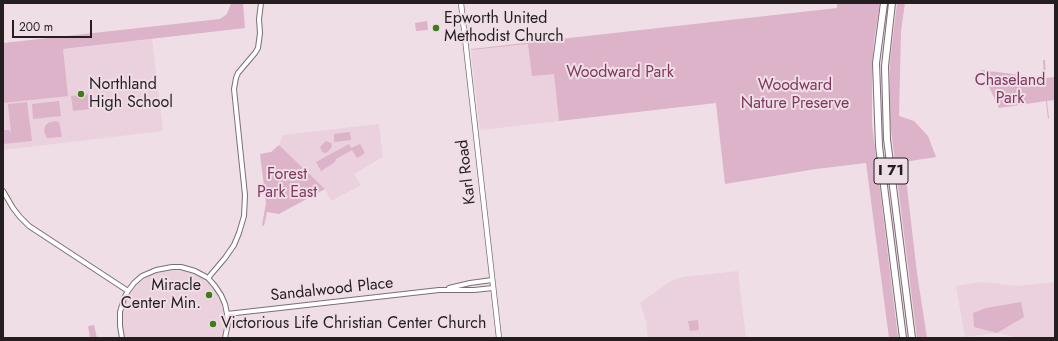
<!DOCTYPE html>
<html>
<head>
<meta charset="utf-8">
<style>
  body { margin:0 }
  #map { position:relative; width:1058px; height:341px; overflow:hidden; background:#efdee6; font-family:Jost,sans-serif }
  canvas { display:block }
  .frame { position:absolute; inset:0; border:4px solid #241e21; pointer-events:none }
  .scale { position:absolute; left:12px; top:20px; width:80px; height:18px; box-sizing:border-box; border:2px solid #241e21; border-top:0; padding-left:5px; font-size:12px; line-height:14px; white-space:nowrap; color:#241e21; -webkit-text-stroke:3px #efdee6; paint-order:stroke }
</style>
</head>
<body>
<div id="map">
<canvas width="1058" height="341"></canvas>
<div class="frame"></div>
<div class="scale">200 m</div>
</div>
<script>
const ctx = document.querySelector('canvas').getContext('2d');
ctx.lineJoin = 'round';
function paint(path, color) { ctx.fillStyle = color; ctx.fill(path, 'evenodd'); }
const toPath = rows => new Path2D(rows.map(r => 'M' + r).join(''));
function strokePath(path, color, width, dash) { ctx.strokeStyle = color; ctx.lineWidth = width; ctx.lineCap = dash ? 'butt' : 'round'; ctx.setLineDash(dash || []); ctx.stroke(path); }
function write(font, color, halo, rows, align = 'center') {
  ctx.font = font + ' Jost,sans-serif'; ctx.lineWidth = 4; ctx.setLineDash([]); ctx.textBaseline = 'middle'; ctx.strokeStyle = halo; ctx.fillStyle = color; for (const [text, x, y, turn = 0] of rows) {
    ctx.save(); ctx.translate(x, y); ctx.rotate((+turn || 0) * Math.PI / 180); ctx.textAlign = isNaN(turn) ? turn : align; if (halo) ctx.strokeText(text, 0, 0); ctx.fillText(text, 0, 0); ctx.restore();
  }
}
paint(toPath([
  [152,39,163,131,3,150,3,56],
  [529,44,554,73,559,121,480,130,471,50],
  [379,124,383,157,354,174,361,185,331,201,325,189,279,145,283,135],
  [168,270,185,271,201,277,214,289,222,303,225,320,222,338,125,338,123,330,122,313,128,297,138,284,152,274],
  [738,271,746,338,648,338,646,320,640,303,668,283,674,280,683,277],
  [981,282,1019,286,1055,282,1055,337,1049,338,1019,338,997,333,965,337,956,286]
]), '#ead1dd');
paint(toPath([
  [231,3,243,3,245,28,63,49,68,96,3,103,3,43,220,19,227,14],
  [837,3,880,3,874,41,872,67,872,124,898,338,889,338,866,163,816,169,725,184,716,103,559,121,554,74,532,76,528,44,471,50,471,49,837,8],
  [897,3,905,3,901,31,899,116,914,121,928,136,936,157,904,162,917,273,927,338,917,338,891,130,889,111,890,62],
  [427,21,428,30,416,31,415,23],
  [1043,60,1045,60,1046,78,1055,77,1055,100,1047,101,1049,118,1048,119,1046,101,999,108,981,70,1044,78],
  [89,94,90,109,73,111,71,96],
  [59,101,61,116,33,119,32,104],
  [27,102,32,141,3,144,3,130,9,130,11,133,8,104],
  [55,121,59,122,62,136,61,137,47,138,44,132,45,126,48,123],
  [350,132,351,140,334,142,334,134],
  [326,141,331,143,332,146,328,152,325,153,322,152,320,147],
  [349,144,351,148,360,144,365,153,357,158,352,150,336,159,335,162,332,164,321,171,316,162],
  [279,145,325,189,279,214,267,212,264,226,262,225,266,203,260,154,271,152],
  [1021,302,1024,317,997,333,974,327,973,313,986,308],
  [698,320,699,330,690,331,688,321],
  [94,325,97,338,90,338,88,326]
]), '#dcb3c8');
const tertiary = toPath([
  [3,191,13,208,20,217,29,226,128,291],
  [208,278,225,258,234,245,239,233,244,216,245,195,234,89,236,78,238,73,255,53,258,48,260,33,259,19,261,3],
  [449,288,470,283,492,280],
  [227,314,439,290,474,290,493,288],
  [122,338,120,326,120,312,124,298,128,291,134,283,142,276,156,270,172,267,181,267,195,271,208,278,215,286,221,295,225,304,227,314,228,323,225,338]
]);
const secondary = toPath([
  [461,3,499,338]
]);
const motorway = toPath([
  [884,3,876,63,879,146,903,338],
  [892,3,885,66,887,139,912,338]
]);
strokePath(tertiary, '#7d6e75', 6);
strokePath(secondary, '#7d6e75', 6);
strokePath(motorway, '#7d6e75', 8);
strokePath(tertiary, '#fff', 4);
strokePath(secondary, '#fff', 4.5);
strokePath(motorway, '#fff', 6);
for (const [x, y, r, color] of [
  [436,28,4,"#3f7c17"],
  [81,94,4,"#3f7c17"],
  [209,295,4,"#3f7c17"],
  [213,324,4,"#3f7c17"]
]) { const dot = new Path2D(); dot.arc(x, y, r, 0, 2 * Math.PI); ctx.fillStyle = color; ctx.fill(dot); strokePath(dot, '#efdee6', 1.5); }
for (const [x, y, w] of [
  [891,171,34]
]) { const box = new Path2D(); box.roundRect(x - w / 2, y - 13, w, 26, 3); ctx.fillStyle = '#efdee6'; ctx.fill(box); strokePath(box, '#241e21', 1); }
write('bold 15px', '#241e21', null, [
  ["I 71",891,171]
]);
write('16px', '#241e21', '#efdee6', [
  ["Epworth United",444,19],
  ["Methodist Church",444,37],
  ["Northland",89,85],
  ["High School",89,103],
  ["Miracle",201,286,"right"],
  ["Center Min.",201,304,"right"],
  ["Victorious Life Christian Center Church",221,324]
], 'left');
write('16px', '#7f3761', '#efdee6', [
  ["Woodward Park",620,73],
  ["Chaseland",1010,81],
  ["Park",1010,99],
  ["Woodward",795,86],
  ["Nature Preserve",795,104],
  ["Forest",287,175],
  ["Park East",287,193]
]);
write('16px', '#241e21', '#efdee6', [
  ["Karl Road",467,172,-97],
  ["Sandalwood Place",332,290,-6]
]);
</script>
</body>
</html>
